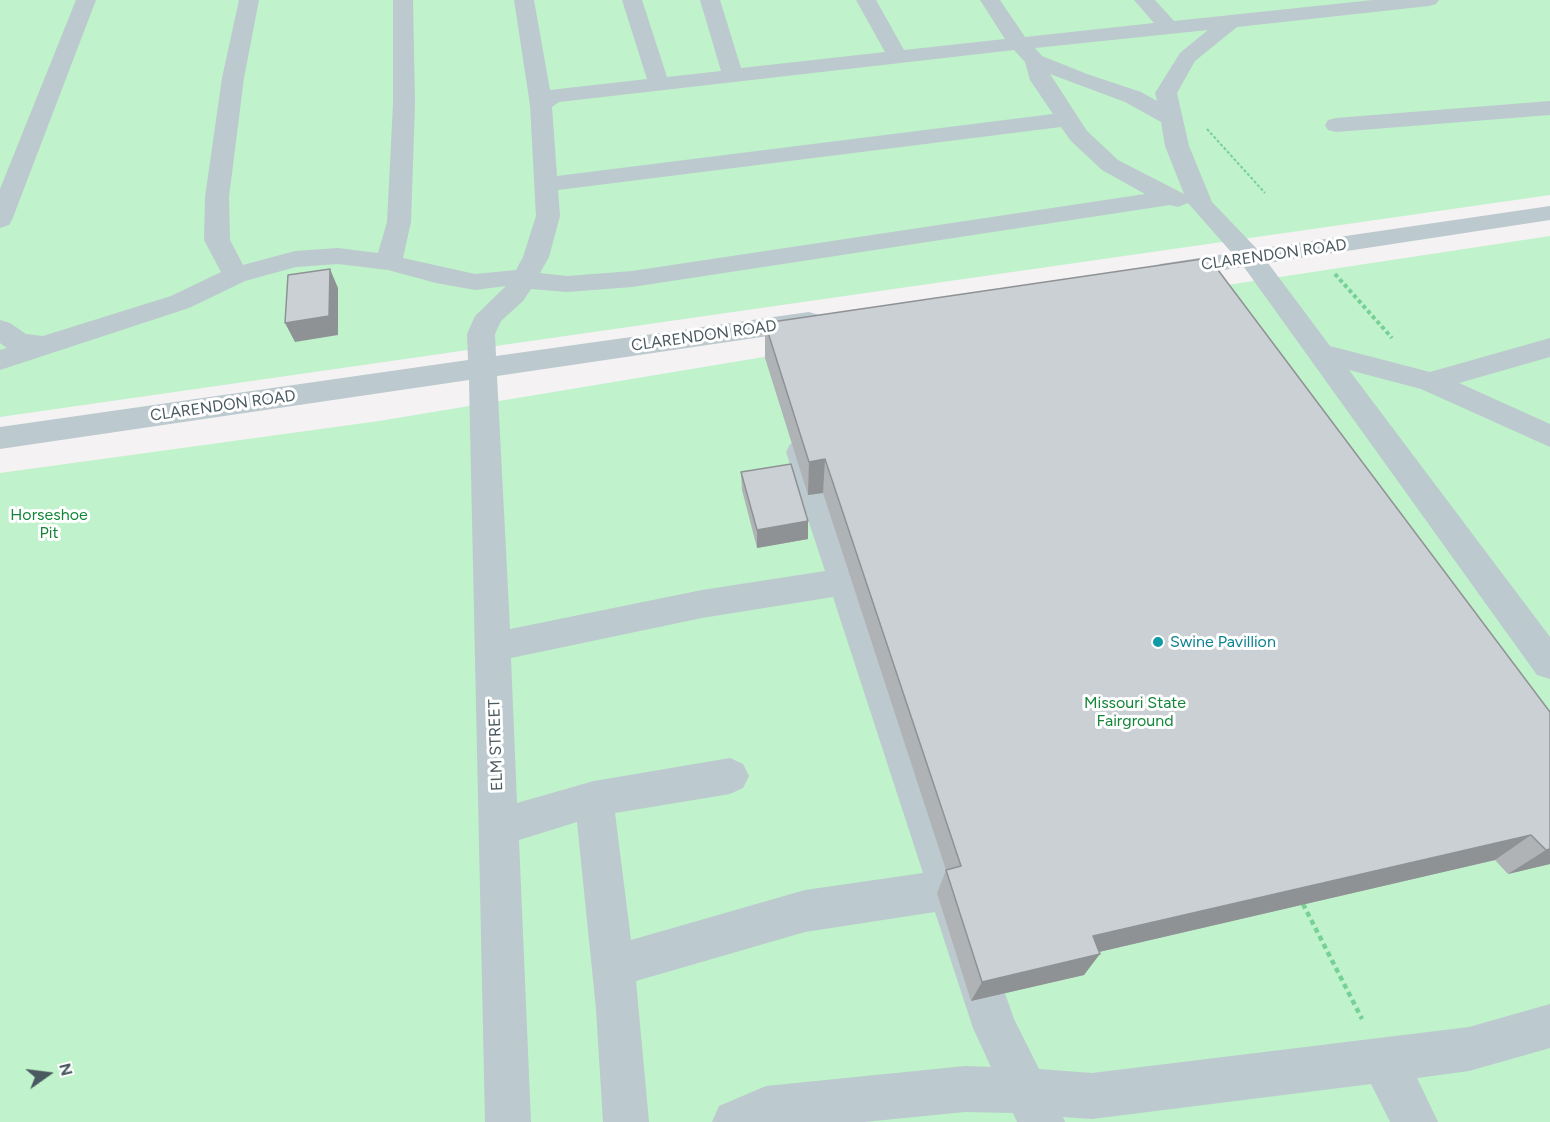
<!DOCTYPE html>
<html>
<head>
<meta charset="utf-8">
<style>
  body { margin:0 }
  #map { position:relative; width:1550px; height:1122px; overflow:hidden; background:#f4f2f2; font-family:Figtree,sans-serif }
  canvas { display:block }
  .north { position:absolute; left:18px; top:1044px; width:60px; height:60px; -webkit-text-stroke:4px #fff; paint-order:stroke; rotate:76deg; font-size:16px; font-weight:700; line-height:24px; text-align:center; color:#485960 }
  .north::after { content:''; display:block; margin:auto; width:21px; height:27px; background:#485960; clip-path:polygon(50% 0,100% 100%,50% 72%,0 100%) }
</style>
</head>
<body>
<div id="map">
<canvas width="1550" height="1122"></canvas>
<div class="north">N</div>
</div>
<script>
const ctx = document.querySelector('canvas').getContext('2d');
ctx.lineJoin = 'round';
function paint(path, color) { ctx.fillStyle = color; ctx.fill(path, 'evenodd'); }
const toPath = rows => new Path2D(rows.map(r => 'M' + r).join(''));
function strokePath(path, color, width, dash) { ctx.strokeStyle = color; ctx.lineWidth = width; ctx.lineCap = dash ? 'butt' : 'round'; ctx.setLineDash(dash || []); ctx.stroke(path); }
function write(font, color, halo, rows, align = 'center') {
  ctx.font = font + ' Figtree,sans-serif'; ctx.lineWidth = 6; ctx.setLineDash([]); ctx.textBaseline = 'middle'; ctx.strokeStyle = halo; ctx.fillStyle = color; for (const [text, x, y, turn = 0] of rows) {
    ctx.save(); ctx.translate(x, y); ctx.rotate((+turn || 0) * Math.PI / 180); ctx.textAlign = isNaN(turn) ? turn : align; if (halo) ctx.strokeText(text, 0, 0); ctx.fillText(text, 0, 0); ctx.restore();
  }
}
paint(toPath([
  [0,0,1550,0,1550,195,0,417],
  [1550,236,1550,1122,0,1122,0,473,379,421,884,337]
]), '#c0f2cb');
strokePath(toPath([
  [1207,129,1265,193]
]), '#76d195', 2, [3, 2]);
strokePath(toPath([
  [1335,274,1392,338]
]), '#76d195', 4, [4, 3]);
strokePath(toPath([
  [1303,904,1362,1019]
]), '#76d195', 4.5, [5, 4]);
paint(toPath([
  [76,0,96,0,12,220,9,225,0,228,0,189,76,0],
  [239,0,259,0,244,78,229,197,230,240,243,265,295,251,338,248,378,253,387,222,393,104,393,0,413,0,415,104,411,222,403,258,475,274,516,270,523,257,536,216,530,105,514,0,534,0,550,90,647,79,622,0,642,0,667,77,721,71,700,0,720,0,741,68,885,52,856,0,876,0,904,50,1005,39,980,0,1000,0,1025,37,1154,23,1134,0,1155,0,1174,21,1373,0,1439,0,1436,4,1429,6,1237,27,1195,61,1177,93,1189,146,1212,202,1257,249,1550,206,1550,220,1268,263,1330,346,1430,372,1550,338,1550,357,1459,383,1550,424,1550,447,1421,389,1349,370,1550,637,1550,679,1537,675,1244,267,1169,278,1160,276,1156,270,1160,264,1232,253,1188,203,1178,207,1170,205,632,287,567,292,531,289,523,301,501,321,495,334,496,356,809,312,819,315,823,321,819,327,809,330,497,376,510,629,702,590,825,571,786,452,790,444,801,441,812,444,1014,1019,1039,1069,1092,1073,1469,1027,1550,1004,1550,1048,1469,1071,1417,1078,1438,1122,1390,1122,1371,1084,1092,1119,1063,1117,1065,1122,1017,1122,1013,1113,965,1112,864,1122,712,1122,719,1106,766,1086,965,1066,991,1067,973,1028,935,912,805,932,636,981,649,1122,603,1122,596,1009,577,822,519,840,531,1122,485,1122,469,380,0,449,0,427,468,360,467,334,475,316,506,286,475,290,436,283,388,270,338,264,296,267,245,281,189,308,0,370,0,350,7,348,0,343,0,320,10,323,26,334,43,336,171,296,221,272,204,240,205,197,222,78,239,0],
  [1208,30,1180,53,1155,93,1157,101,1141,92,1087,74,1042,56,1035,48,1208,30],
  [1014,50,1025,62,1030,80,1053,114,557,176,552,107,559,102,1014,50],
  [1050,74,1125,102,1161,122,1165,146,1184,194,1118,160,1087,131,1050,74],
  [1061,127,1071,141,1102,170,1145,194,632,271,567,276,540,273,549,257,560,216,558,190,1061,127],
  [833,597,923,873,805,890,631,940,615,813,730,794,743,788,749,776,743,764,730,758,594,781,517,803,511,658,702,618,833,597],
  [1550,101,1550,115,1336,132,1328,130,1325,125,1328,120,1336,118,1550,101]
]), '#bcc9ce');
paint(toPath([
  [765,323,1550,712,1550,864,1508,874,1495,860,1099,952,1084,975,971,1001,937,893,946,870,823,493,808,495,765,358],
  [741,472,808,539,757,548,742,490]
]), '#afb3b6');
paint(toPath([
  [330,269,338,288,338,335,295,342,285,323],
  [825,459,823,493,808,495,809,462],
  [808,521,808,539,757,548,757,530],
  [1531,835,1495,860,1077,957,1093,936],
  [1550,849,1550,864,1508,874,1546,850],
  [1100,954,1084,975,971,1001,982,982]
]), '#8e9294');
const building = toPath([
  [1209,258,1550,712,1550,849,1546,850,1531,835,1093,936,1100,954,982,982,946,870,961,866,825,459,809,462,765,323,1209,258],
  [330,269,329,316,285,323,288,275,330,269],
  [791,464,808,521,757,530,741,472,791,464]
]);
paint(building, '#cbd0d4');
strokePath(building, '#8e9294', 1.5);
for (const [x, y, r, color] of [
  [1158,642,6,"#0f9aa8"]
]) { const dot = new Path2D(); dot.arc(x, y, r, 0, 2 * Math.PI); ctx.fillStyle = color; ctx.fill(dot); strokePath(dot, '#fff', 2); }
write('16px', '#485960', '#fff', [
  ["CLARENDON ROAD",1274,255,-8],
  ["CLARENDON ROAD",704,336,-8],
  ["CLARENDON ROAD",223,406,-8],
  ["ELM STREET",496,745,-92]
]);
write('16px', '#14863a', '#fff', [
  ["Horseshoe",49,515],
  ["Pit",49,533],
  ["Missouri State",1135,703],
  ["Fairground",1135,721]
]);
write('16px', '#0d838f', '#fff', [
  ["Swine Pavillion",1170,642]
], 'left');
</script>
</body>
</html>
